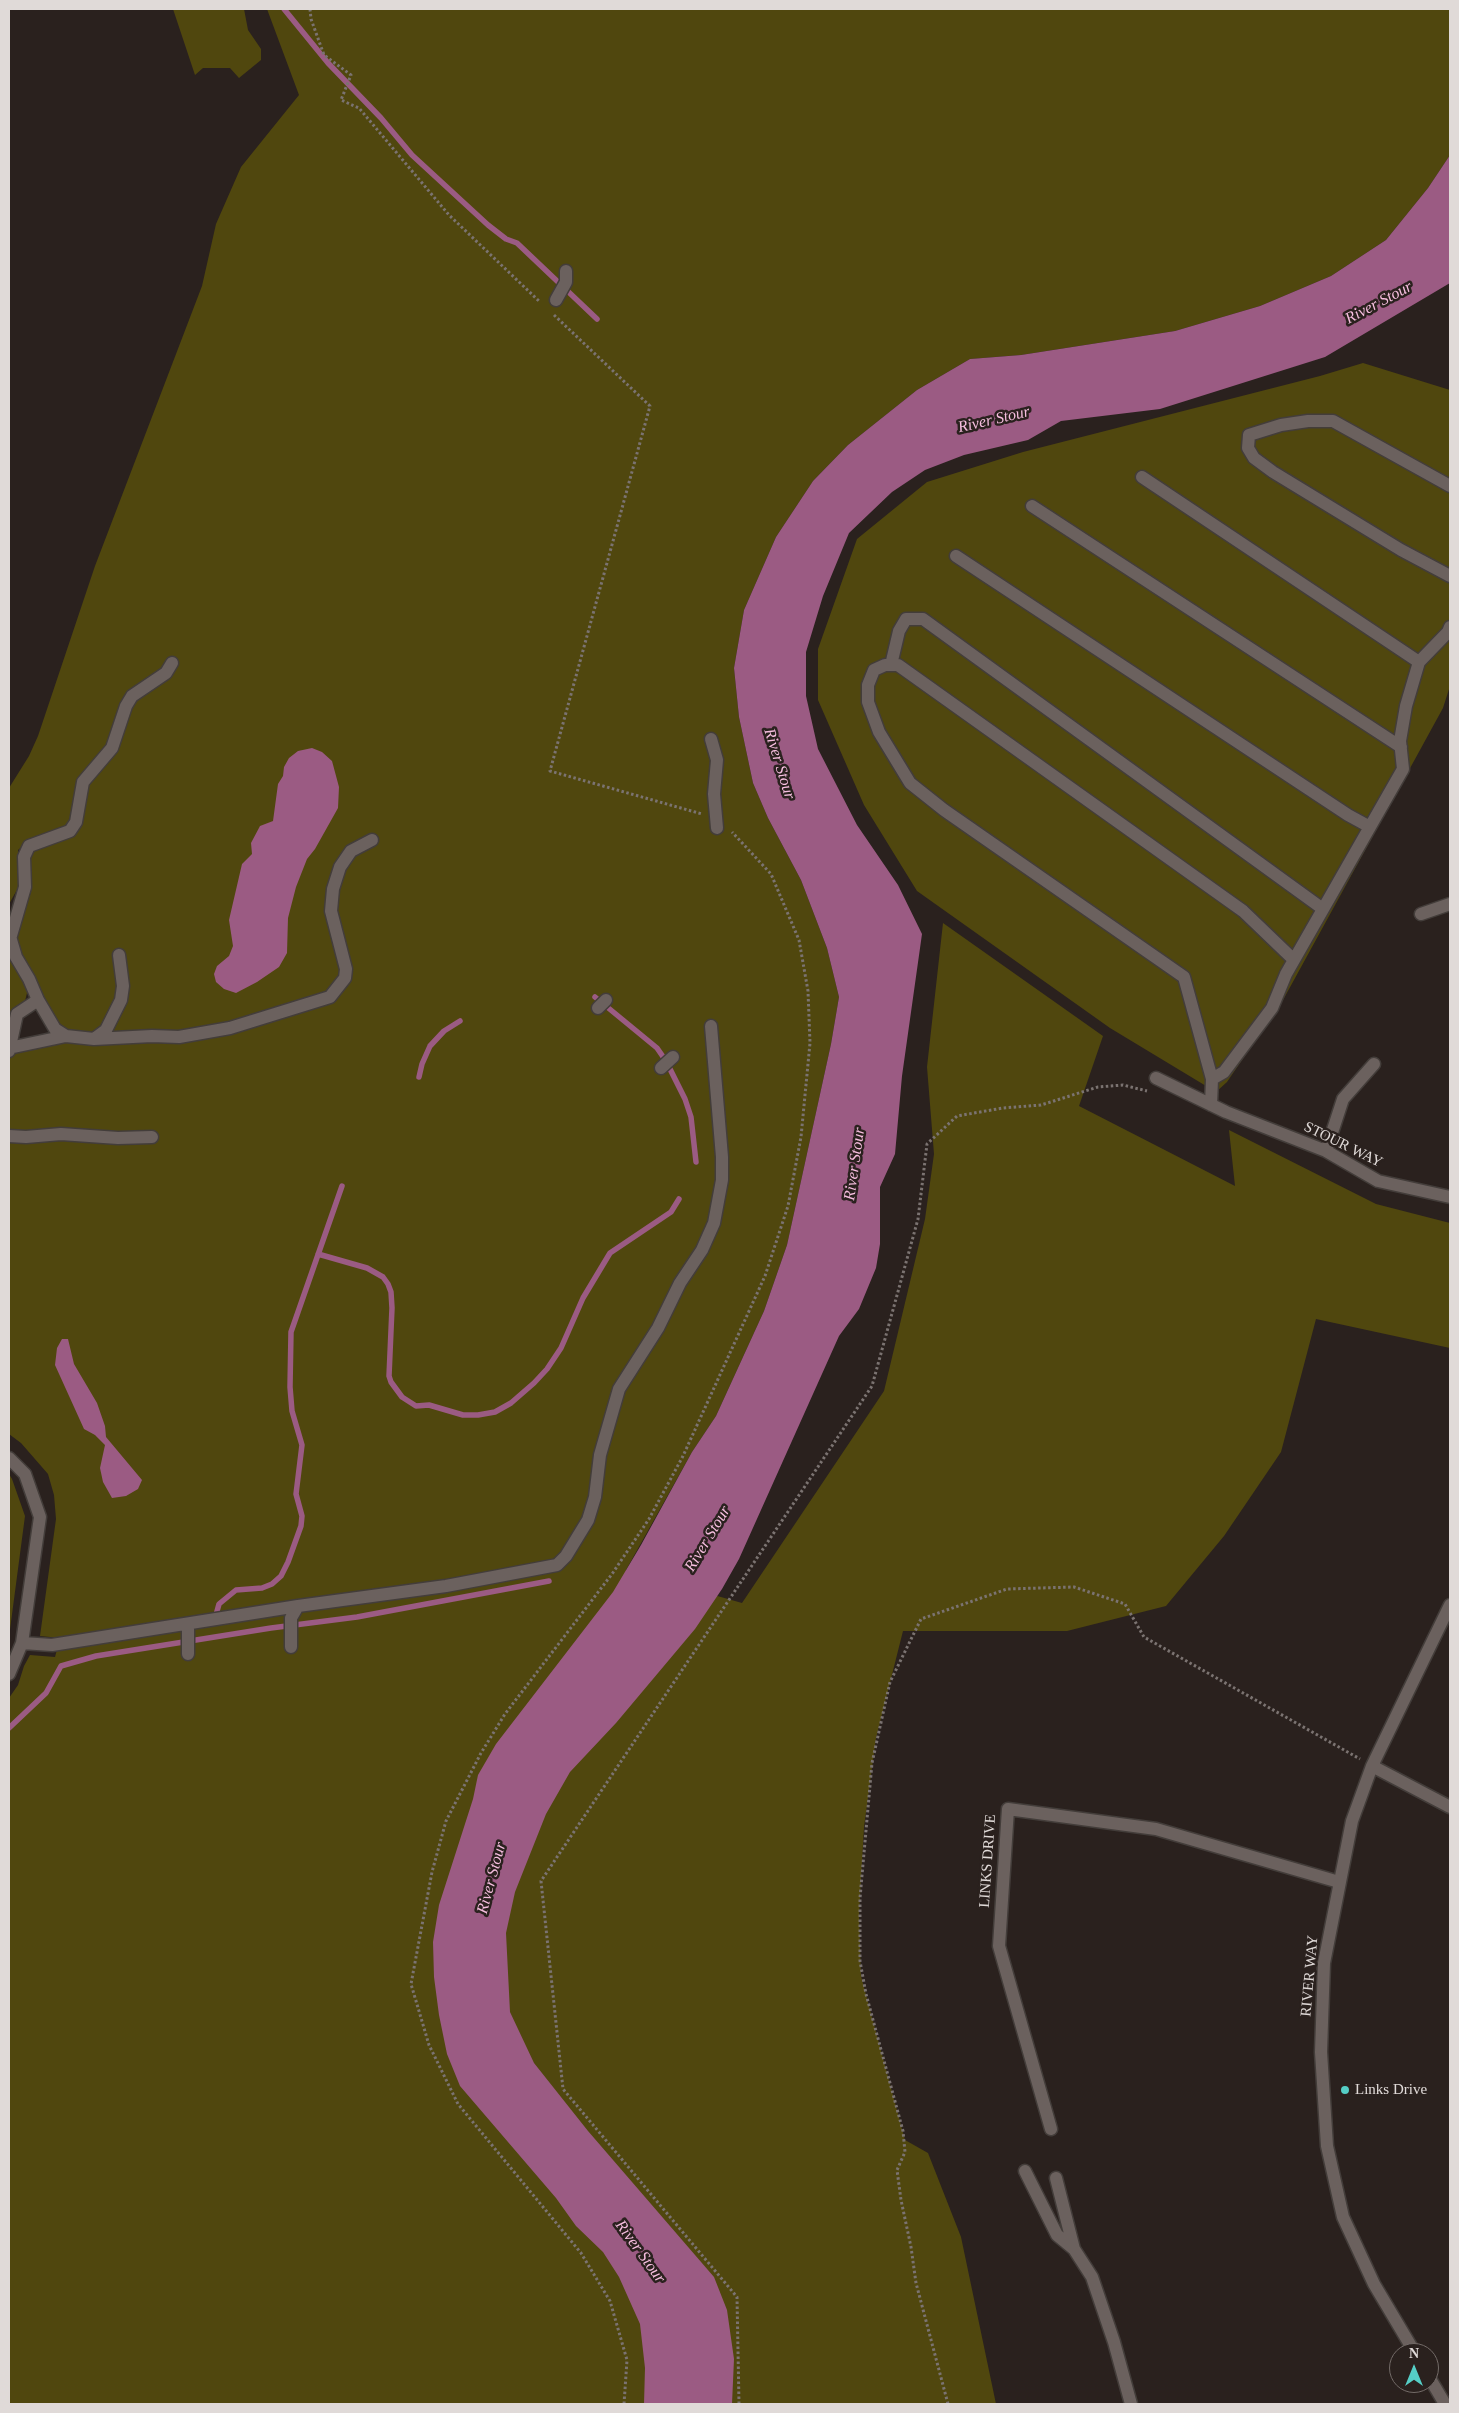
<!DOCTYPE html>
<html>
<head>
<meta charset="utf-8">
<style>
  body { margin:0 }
  #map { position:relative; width:1459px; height:2413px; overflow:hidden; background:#2a211e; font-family:"Times New Roman",serif }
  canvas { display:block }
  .frame { position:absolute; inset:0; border:10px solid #e0dad8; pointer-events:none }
  .north { position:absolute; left:1389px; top:2343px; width:50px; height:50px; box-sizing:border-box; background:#2a211e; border:1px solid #736b68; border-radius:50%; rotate:0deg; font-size:14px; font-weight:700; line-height:20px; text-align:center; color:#e0dad8 }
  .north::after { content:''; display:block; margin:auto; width:18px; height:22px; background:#55cec6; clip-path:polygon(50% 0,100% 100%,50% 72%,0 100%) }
</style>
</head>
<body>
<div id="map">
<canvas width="1459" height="2413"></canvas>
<div class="frame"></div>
<div class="north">N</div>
</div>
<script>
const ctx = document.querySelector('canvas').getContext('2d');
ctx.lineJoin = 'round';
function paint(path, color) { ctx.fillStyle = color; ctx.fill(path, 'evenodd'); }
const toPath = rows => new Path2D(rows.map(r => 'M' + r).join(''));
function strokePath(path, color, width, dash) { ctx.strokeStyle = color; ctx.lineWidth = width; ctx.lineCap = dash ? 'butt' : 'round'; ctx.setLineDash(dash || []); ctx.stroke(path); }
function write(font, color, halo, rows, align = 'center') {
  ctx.font = font + ' "Times New Roman",serif'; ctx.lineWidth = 5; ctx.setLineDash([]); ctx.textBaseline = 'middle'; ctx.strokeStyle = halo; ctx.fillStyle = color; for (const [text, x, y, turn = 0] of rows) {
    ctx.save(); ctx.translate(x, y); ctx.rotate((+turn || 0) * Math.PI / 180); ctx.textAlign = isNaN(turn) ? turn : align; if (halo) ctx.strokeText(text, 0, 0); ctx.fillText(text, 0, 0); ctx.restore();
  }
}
paint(toPath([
  [173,9,244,9,248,30,261,49,261,60,239,78,230,68,203,68,195,75],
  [267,9,1450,9,1450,155,1428,188,1386,240,1331,276,1260,306,1175,331,1021,355,970,359,917,390,848,445,813,481,776,537,744,610,734,668,739,717,753,783,768,818,801,880,827,948,839,997,831,1044,787,1245,764,1311,716,1416,692,1452,626,1570,742,1603,884,1391,925,1219,934,1154,927,1067,943,923,1103,1036,1079,1106,1235,1186,1229,1130,1376,1204,1450,1223,1450,1348,1316,1319,1281,1452,1224,1536,1166,1606,1067,1631,903,1631,876,1738,864,1827,859,1915,861,1976,905,2140,928,2153,961,2237,996,2404,9,2404,9,1698,18,1685,24,1666,30,1655,55,1657,60,1638,40,1636,56,1519,54,1495,48,1474,21,1443,9,1434,9,1052,66,1030,49,1012,16,947,15,936,31,892,28,858,38,846,25,844,18,850,18,888,9,904,9,788,29,756,38,736,95,566,202,286,216,224,241,167,299,95],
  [1363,363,1450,390,1450,686,1443,708,1283,1000,1227,1082,1216,1092,1110,1028,917,891,864,805,818,700,818,649,857,539,927,482,1023,452,1320,376],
  [9,954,28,989,25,1001,9,1015],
  [9,1474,12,1479,25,1516,9,1637]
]), '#50470e');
paint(toPath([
  [1450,155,1450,283,1325,357,1160,409,1061,421,1028,440,964,455,925,470,892,492,849,533,823,596,806,652,806,696,818,749,857,825,898,885,922,934,902,1076,895,1154,880,1187,880,1244,876,1268,859,1309,839,1336,739,1559,722,1589,695,1629,616,1723,570,1772,546,1814,515,1892,506,1933,510,2012,534,2063,588,2131,714,2277,727,2310,734,2359,732,2404,644,2404,645,2368,640,2324,619,2277,603,2252,576,2226,556,2198,460,2086,447,2054,439,2015,434,1977,433,1942,439,1905,473,1799,478,1775,496,1744,613,1592,641,1545,692,1452,716,1416,764,1311,787,1245,831,1044,839,997,827,948,801,880,768,818,753,783,739,717,734,668,744,610,776,537,813,481,848,445,917,390,970,359,1021,355,1175,331,1260,306,1331,276,1386,240,1428,188],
  [312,748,322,752,332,761,339,787,338,808,315,849,307,859,296,887,288,918,287,953,279,967,257,982,236,993,224,989,216,982,214,974,217,966,229,956,233,946,229,920,242,864,252,854,251,843,260,826,273,821,278,784,283,776,284,767,289,758,298,751],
  [62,1339,68,1339,74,1364,97,1403,105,1426,106,1437,142,1480,138,1489,126,1496,112,1498,103,1482,100,1468,105,1445,95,1435,84,1429,55,1365,57,1348]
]), '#9b5b83');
strokePath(toPath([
  [284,9,328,63,381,118,412,155,488,225,506,239,517,243,597,319],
  [595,997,657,1048,666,1061,685,1099,691,1117,696,1162],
  [419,1077,422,1064,430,1046,444,1031,460,1021],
  [318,1254,367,1268,383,1277,388,1284,391,1292,392,1308,389,1376,391,1382,402,1397,416,1406,429,1405,463,1415,478,1415,495,1412,511,1403,534,1383,547,1369,561,1348,583,1298,610,1253,671,1212,679,1199],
  [216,1615,219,1604,236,1590,262,1588,272,1584,281,1576,288,1562,301,1526,302,1516,296,1494,302,1445,292,1411,290,1387,291,1332,342,1186],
  [9,1728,46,1693,61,1666,96,1656,271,1628,357,1617,549,1581]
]), '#9b5b83', 5.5);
const minor = toPath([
  [556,300,566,282,566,271],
  [1142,477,1419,662],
  [1450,486,1333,421,1308,421,1281,425,1249,435,1248,448,1254,458,1273,472,1401,550,1450,576],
  [1032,506,1401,747],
  [956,556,1348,815,1370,827],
  [891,665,899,631,906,619,923,619,1323,909],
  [711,739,717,760,714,794,717,828],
  [1421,914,1450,904],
  [9,933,16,957,29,979,38,1000,55,1029,66,1036],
  [10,939,25,887,24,857,29,846,70,831,76,822,83,782,112,748,126,706,132,696,166,673,172,663],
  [598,1008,606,1000],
  [94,1039,106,1030,121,1000,123,986,119,955],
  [9,1048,66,1036,94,1039,152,1036,179,1037,230,1028,330,997,345,978,346,969,331,911,333,889,340,867,351,851,372,840],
  [9,1051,17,1014,38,1000],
  [661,1068,673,1057],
  [1156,1078,1226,1112,1326,1151,1378,1181,1450,1197],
  [1212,1079,1184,977,944,810,910,783,879,732,868,702,868,685,874,670,885,665,898,665,1243,911,1294,960],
  [1211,1105,1212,1079,1224,1072,1272,1008,1286,974,1403,769,1400,741,1406,706,1419,662,1448,632,1450,627],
  [9,1136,26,1137,61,1134,118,1138,152,1137],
  [1326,1151,1343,1099,1374,1064],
  [9,1458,25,1474,40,1517,22,1643,9,1674],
  [188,1624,188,1654],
  [22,1643,52,1645,298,1606,446,1586,557,1565,566,1556,588,1520,595,1497,600,1455,619,1389,658,1328,680,1283,702,1250,714,1223,722,1180,722,1157,711,1026],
  [291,1647,291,1618,298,1606],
  [1372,1766,1450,1807],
  [1051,2129,999,1946,1008,1809,1156,1829,1339,1882],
  [1025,2171,1057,2235,1074,2249],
  [1056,2178,1074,2249,1092,2277,1114,2342,1131,2404],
  [1415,2353,1374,2284,1343,2217,1327,2146,1321,2052,1324,1963,1352,1821,1372,1766,1450,1605],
  [1429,2377,1445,2404]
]);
strokePath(minor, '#433d3a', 15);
strokePath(toPath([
  [310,9,311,19,324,55,351,75,341,100,359,108,449,215,540,302],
  [554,315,650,406,550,771,702,814],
  [624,2404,627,2360,610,2301,581,2253,458,2104,429,2045,411,1984,432,1872,446,1821,481,1753,505,1714,612,1574,649,1519,683,1456,765,1276,788,1206,801,1137,810,1043,808,991,799,940,771,874,732,832],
  [739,2404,737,2297,563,2089,541,1881,872,1386,918,1219,927,1144,957,1116,1003,1108,1041,1105,1098,1087,1123,1085,1147,1091],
  [948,2404,916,2283,911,2247,901,2200,897,2170,905,2152,903,2131,866,1994,860,1961,860,1898,872,1763,890,1682,921,1619,1007,1589,1074,1587,1125,1604,1144,1637,1360,1759]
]), '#7b7371', 3, [2.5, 2.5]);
strokePath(minor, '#6b615e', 12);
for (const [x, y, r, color] of [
  [1345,2090,5,"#55cec6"]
]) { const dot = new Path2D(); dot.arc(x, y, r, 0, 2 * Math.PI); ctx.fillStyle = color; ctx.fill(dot); strokePath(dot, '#2a211e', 2); }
write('15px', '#e0dad8', '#2a211e', [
  ["STOUR WAY",1343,1145,26],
  ["LINKS DRIVE",988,1861,-86],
  ["RIVER WAY",1310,1976,-85]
]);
write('15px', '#e0dad8', '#2a211e', [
  ["Links Drive",1355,2090]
], 'left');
write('italic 16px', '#f6bedf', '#2a211e', [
  ["River Stour",1379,303,-28],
  ["River Stour",994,420,-13],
  ["River Stour",779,764,73],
  ["River Stour",855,1164,-82],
  ["River Stour",708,1539,-59],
  ["River Stour",492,1878,-75],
  ["River Stour",640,2252,54]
]);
</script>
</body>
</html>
